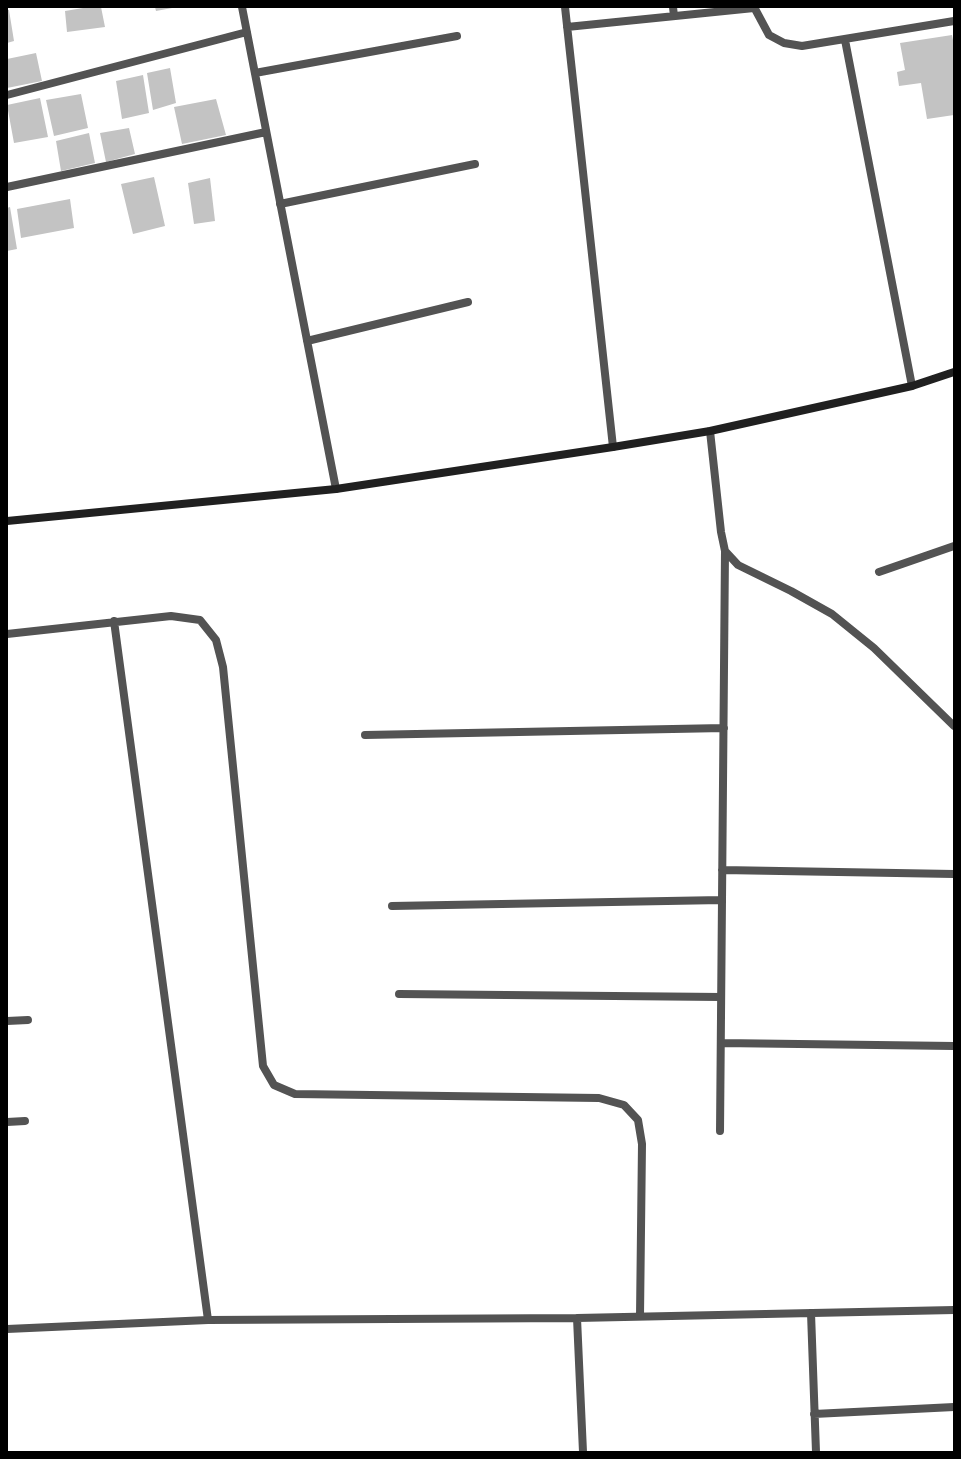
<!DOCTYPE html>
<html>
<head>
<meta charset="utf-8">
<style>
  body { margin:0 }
  #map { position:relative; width:961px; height:1459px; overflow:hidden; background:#fff; font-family:"Sofia Sans Condensed",sans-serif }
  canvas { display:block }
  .frame { position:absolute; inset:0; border:8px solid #000; pointer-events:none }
</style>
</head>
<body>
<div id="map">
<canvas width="961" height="1459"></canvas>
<div class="frame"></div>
</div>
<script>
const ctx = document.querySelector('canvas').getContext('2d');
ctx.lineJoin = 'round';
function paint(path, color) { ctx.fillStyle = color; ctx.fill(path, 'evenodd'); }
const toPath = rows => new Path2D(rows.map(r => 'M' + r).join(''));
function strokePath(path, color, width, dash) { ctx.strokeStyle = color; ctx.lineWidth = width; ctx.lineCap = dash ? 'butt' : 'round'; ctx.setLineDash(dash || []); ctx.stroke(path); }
paint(toPath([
  [89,7,101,7,105,27,67,32,65,11],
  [155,7,172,7,172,8,156,11],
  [7,10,9,10,14,41,7,43],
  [952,35,954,45,954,115,927,119,921,83,899,86,897,72,905,70,900,43],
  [36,53,42,81,7,88,7,59],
  [170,68,176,103,153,110,147,73],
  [143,75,149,113,122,119,116,81],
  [81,94,88,128,54,136,46,100],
  [40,98,48,137,14,143,7,105],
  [216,99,226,135,182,144,174,107],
  [129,128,135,154,106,162,100,133],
  [89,133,95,163,61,171,56,141],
  [154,177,165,226,133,234,121,184],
  [210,178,215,221,194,224,188,183],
  [70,199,74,228,21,238,17,209],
  [10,207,17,249,7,251,7,208]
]), '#c3c3c3');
strokePath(toPath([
  [242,7,336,489],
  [565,7,613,447],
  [673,7,674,16],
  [754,7,769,35,784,43,802,46,954,21],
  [567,27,754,8],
  [845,40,912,386],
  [255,73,457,36],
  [7,95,247,32],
  [7,187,266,132],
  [280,204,475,164],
  [307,341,468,302],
  [710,431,721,532,725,551,738,565,791,591,832,614,874,648,954,726],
  [879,572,954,546],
  [114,621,208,1320],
  [7,634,171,616,200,620,216,640,223,667,263,1066,274,1085,295,1094,599,1098,624,1105,638,1120,642,1144,640,1316],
  [365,735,724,728],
  [722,870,954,874],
  [392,906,722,900],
  [399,994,721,997],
  [7,1021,28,1020],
  [721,1043,954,1046],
  [7,1122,25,1121],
  [720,1131,725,551],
  [811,1313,816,1452],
  [577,1318,954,1310],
  [7,1329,208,1320,577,1318,583,1452],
  [814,1414,954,1407]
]), '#535353', 8);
strokePath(toPath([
  [7,521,336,489,613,447,710,431,912,386,954,372]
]), '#202020', 8);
</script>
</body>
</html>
